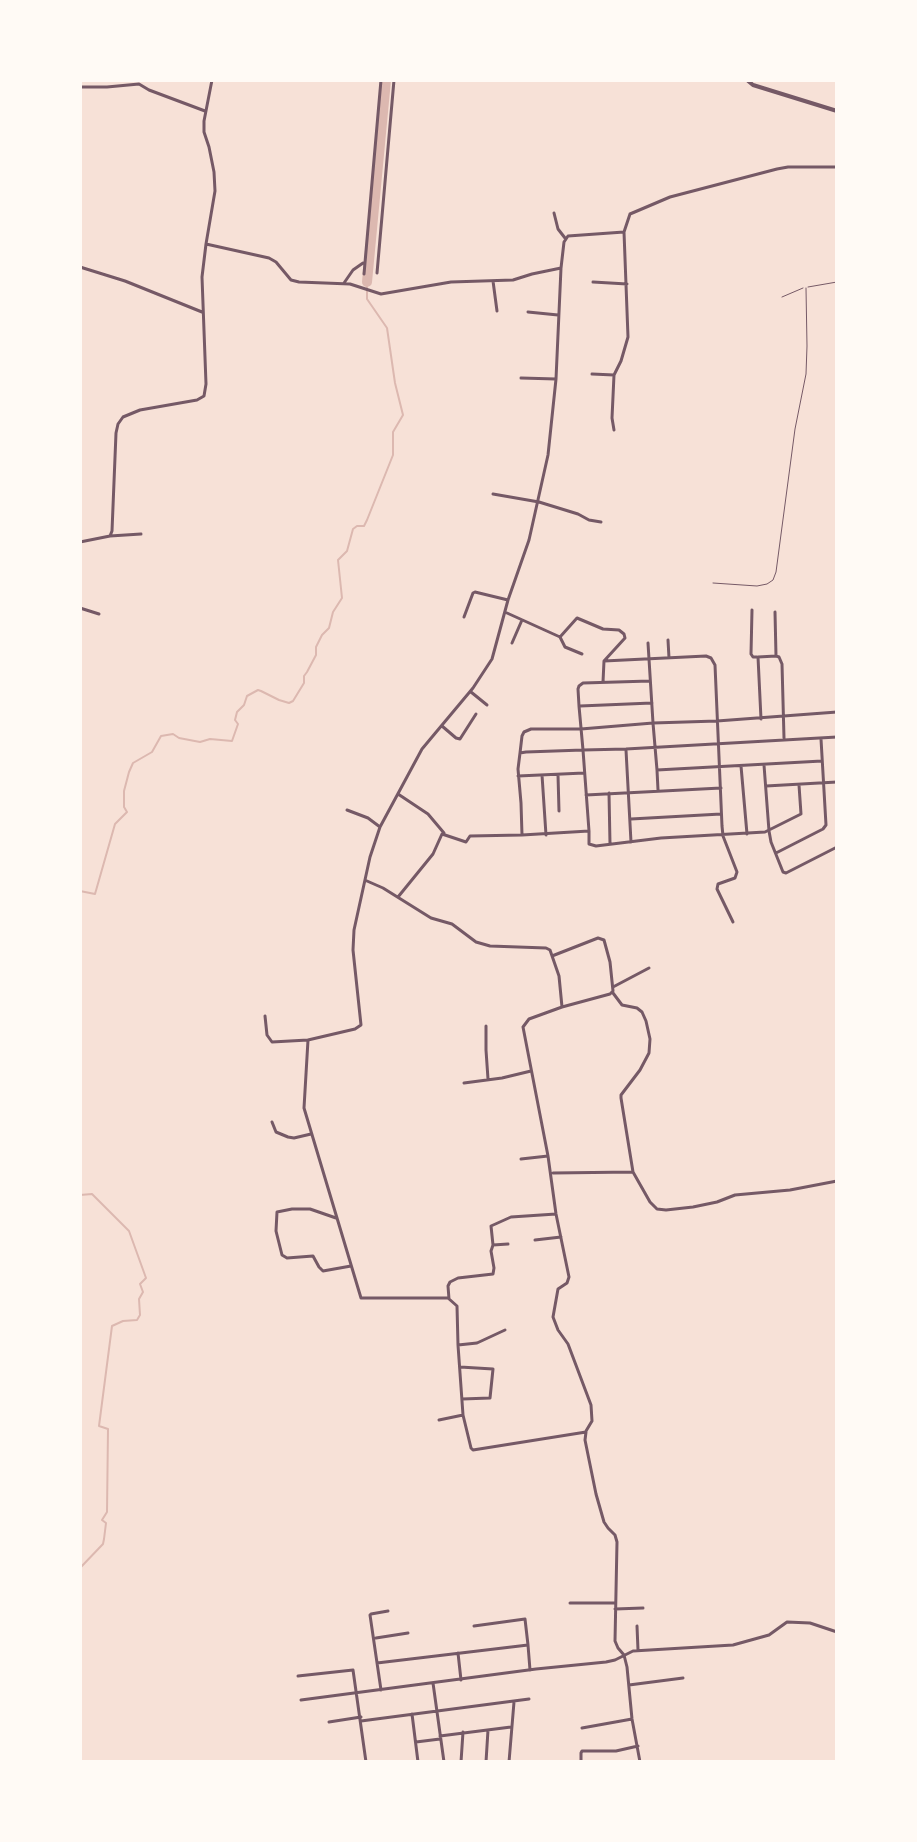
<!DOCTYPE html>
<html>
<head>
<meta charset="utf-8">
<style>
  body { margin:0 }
  #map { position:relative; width:917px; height:1842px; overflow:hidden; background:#f7e1d7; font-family:Overpass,sans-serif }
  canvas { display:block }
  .frame { position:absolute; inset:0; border:82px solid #fffaf5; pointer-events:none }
</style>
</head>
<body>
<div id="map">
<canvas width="917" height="1842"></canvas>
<div class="frame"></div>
</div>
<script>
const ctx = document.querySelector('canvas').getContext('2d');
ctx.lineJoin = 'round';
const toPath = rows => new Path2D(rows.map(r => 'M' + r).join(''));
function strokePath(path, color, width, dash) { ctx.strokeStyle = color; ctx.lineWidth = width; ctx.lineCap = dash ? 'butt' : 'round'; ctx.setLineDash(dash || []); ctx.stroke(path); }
strokePath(toPath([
  [80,891,95,894,115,824,127,812,124,807,124,791,129,772,133,763,152,752,161,736,173,734,179,738,200,742,210,739,232,741,238,724,235,720,237,712,244,705,247,696,258,690,261,691,279,700,289,703,293,701,304,683,304,676,307,672,316,655,316,647,322,635,329,628,333,612,342,598,338,560,347,551,353,529,357,526,364,526,367,520,393,455,393,432,403,415,395,383,387,328,367,299,367,282],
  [80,1195,92,1194,129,1231,146,1278,140,1284,143,1292,139,1299,140,1315,137,1320,123,1321,112,1326,99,1426,108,1429,107,1512,102,1520,106,1523,104,1539,103,1544,80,1568]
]), '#dcb8b0', 2);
strokePath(toPath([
  [367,282,386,80]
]), '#dcb8b0', 10);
strokePath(toPath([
  [808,287,837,282],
  [782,297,803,288],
  [713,583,757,586,767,584,773,580,776,572,795,429,806,374,807,346,806,288]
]), '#755966', 1);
strokePath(toPath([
  [80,87,107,87,139,84,149,90,205,111],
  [554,213,558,229,565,238],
  [206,244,215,191,214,172,209,147,204,132,204,121,212,80],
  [80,267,125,281,202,312],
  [561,268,556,379,548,455,529,540,508,600,492,659,473,688,422,749,380,827,370,857,354,930,353,950,361,1025,355,1029,308,1040,304,1108,361,1298,448,1298,457,1306,458,1345,463,1415,471,1448,473,1450,586,1432,585,1440,596,1494,604,1522,608,1528,615,1535,617,1542,615,1641,618,1648,624,1655,627,1667,632,1719,640,1762],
  [377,273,394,80],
  [364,274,381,80],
  [493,281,497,311],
  [593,282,627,284],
  [344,283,353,270,363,263],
  [528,312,558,315],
  [592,374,614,375],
  [521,378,556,379],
  [614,430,612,418,614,375,621,361,628,337,624,232],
  [493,494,539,502,578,514,589,520,601,522],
  [110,536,141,534],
  [80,542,110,536,112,531,116,433,118,424,123,417,140,410,197,400,204,396,206,384,202,277,206,244,269,258,276,262,291,280,299,282,350,284,381,294,451,282,513,280,532,274,561,268,564,242,568,236,624,232,630,214,670,197,777,169,788,167,837,167],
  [80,608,99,614],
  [752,610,751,654,753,657,757,657],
  [507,613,560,637,577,618,603,629,619,630,624,634,625,638,604,661,603,682],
  [464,617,473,593,475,592,508,600],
  [560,637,565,647,582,654],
  [668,640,669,658],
  [512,643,522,620],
  [776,656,779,657,782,664,784,738],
  [604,661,706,656,711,658,715,665,722,826,723,836,737,872,735,878,718,884,717,889,733,922],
  [650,681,583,683,579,686,578,689,579,706,583,750,589,831,522,835,521,803,518,769,520,753,526,752,583,750,626,749,837,737],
  [471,692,487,705],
  [580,706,652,703],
  [761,719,758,657,776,656,775,612],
  [442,726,456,738,460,739,476,714],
  [626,750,631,842],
  [520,753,522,736,524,732,531,729,581,729,653,723,648,643],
  [822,761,657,770,653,723,717,721,837,712],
  [764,765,769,831,771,842,783,872,786,873,837,847],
  [741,766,747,834],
  [657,770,658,790],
  [542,775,546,835],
  [558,775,559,811],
  [518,776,584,773],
  [766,786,837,782],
  [609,793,610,844],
  [398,794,428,814,444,833],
  [586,795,721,788],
  [347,810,368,818,380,827],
  [631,819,721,814],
  [589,831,589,844,596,846,661,838,765,832,801,814,799,785],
  [776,853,823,829,826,825,821,739],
  [367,881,383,888,431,918,452,924,476,942,490,946,546,948,550,950,559,976,562,1007],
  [398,897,433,854,442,834,466,842,470,836,522,835],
  [552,956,598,938,604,940,610,962,613,991,610,994,562,1007,529,1019,523,1027,548,1156,556,1214,569,1277,567,1283,558,1289,553,1317,558,1330,568,1344,591,1405,592,1421,586,1431],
  [613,987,649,968],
  [613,993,622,1005,637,1008,642,1012,646,1021,650,1039,649,1053,640,1070,621,1095,621,1098,633,1172,650,1202,657,1209,666,1210,693,1207,717,1202,735,1195,790,1190,837,1181],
  [265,1016,267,1035,272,1042,308,1040],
  [486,1026,486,1050,488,1079],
  [464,1083,502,1078,531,1071],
  [272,1122,276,1132,288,1137,294,1138,311,1134],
  [521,1159,548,1156],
  [553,1173,633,1172],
  [336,1218,310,1209,292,1209,277,1212,276,1231,282,1255,287,1258,313,1256,319,1267,323,1271,351,1266],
  [535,1240,561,1237],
  [493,1245,508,1244],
  [449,1299,448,1286,450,1282,458,1278,493,1274,494,1268,491,1251,493,1245,491,1226,511,1217,556,1214],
  [458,1345,477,1343,505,1330],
  [460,1367,493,1369,490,1398,462,1399],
  [439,1420,463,1415],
  [570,1603,615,1603],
  [615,1609,643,1608],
  [637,1626,638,1650],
  [376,1638,408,1633],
  [528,1645,530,1670],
  [458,1653,461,1680],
  [377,1663,528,1645,525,1619,474,1626],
  [298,1676,353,1670,366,1762],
  [433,1683,444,1762],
  [629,1685,683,1678],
  [381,1690,370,1615,371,1614,388,1611],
  [301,1700,536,1669,606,1662,615,1660,633,1651,733,1645,769,1635,787,1622,810,1623,837,1632],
  [412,1714,418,1762],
  [361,1721,529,1699],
  [329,1722,361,1717],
  [582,1728,632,1719],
  [440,1736,511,1727],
  [416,1742,440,1739],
  [386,1762,389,1762],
  [461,1762,463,1732],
  [486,1762,488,1730],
  [509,1762,514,1702],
  [581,1762,581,1753,582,1751,616,1751,638,1746]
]), '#755966', 3);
strokePath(toPath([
  [747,80,753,85,837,111]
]), '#755966', 4);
</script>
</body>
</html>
